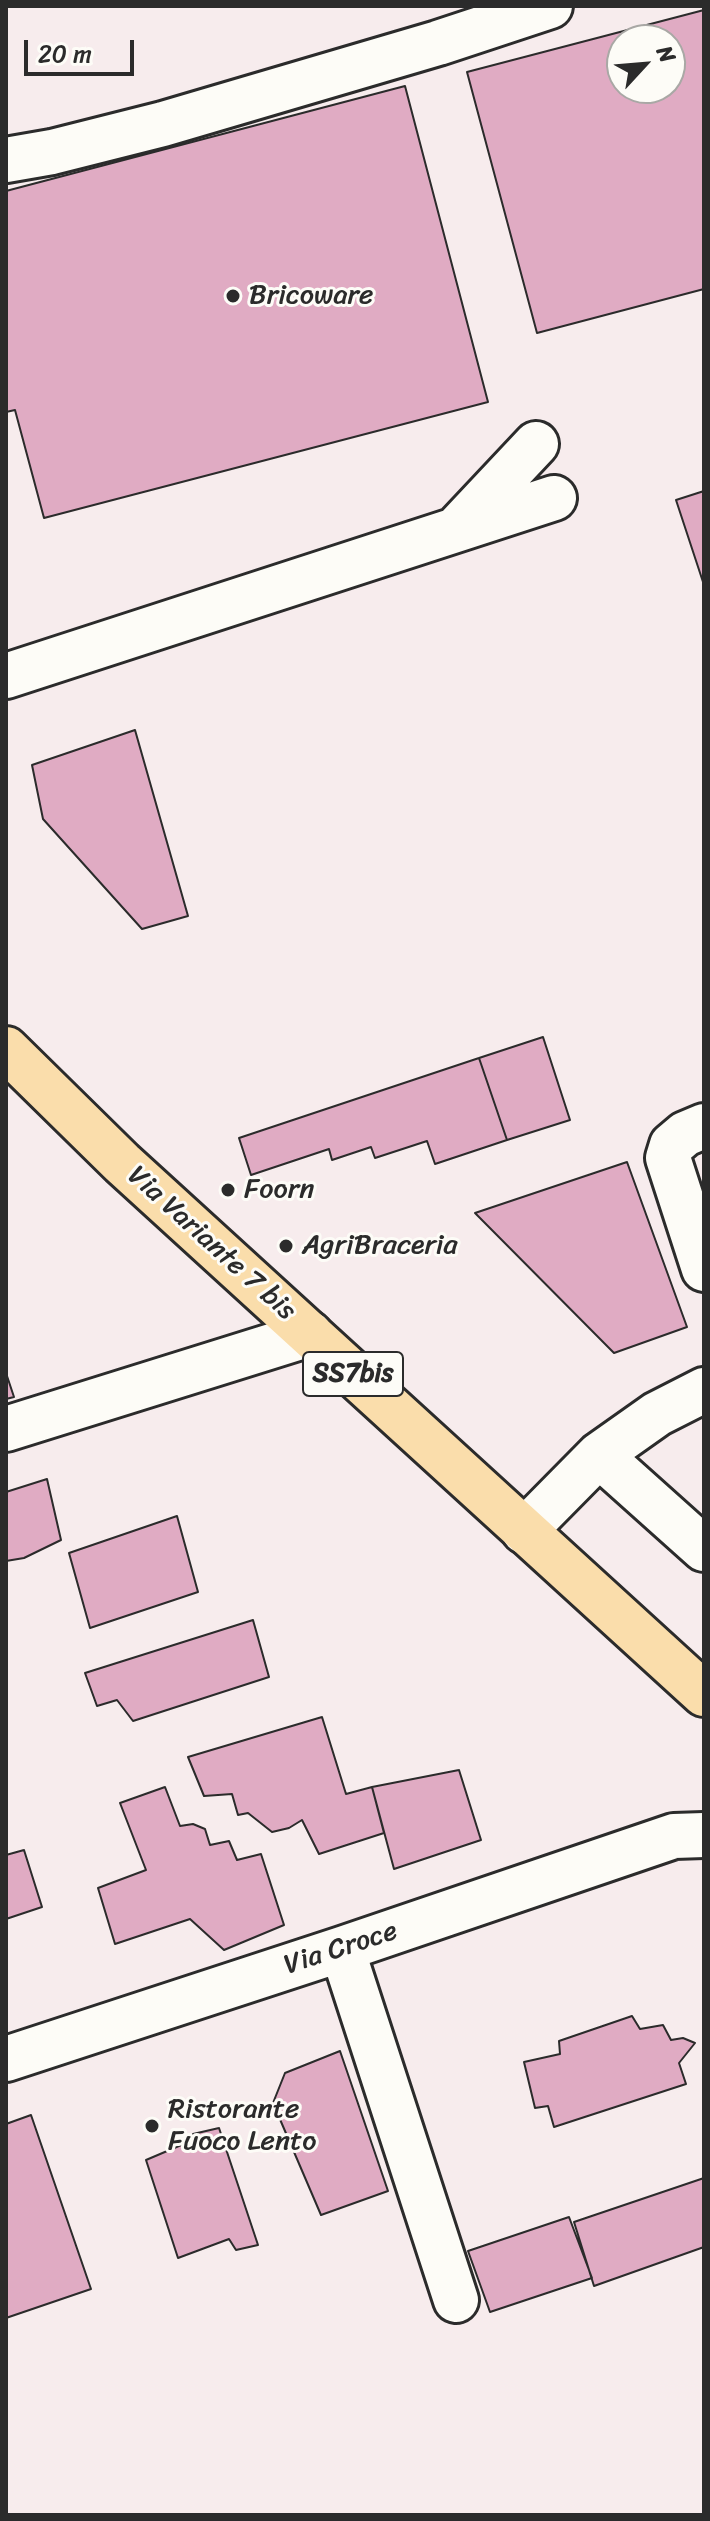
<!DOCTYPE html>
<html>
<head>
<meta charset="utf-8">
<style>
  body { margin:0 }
  #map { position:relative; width:710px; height:2521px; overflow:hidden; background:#f7eced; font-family:Sriracha,sans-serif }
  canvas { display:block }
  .frame { position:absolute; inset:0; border:8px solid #2b2b2b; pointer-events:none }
  .north { position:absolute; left:606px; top:24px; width:80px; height:80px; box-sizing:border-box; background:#fdfcf7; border:2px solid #a9a8a5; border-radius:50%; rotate:64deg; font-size:22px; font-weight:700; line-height:32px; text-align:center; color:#2b2b2b }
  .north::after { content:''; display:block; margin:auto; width:28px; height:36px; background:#2b2b2b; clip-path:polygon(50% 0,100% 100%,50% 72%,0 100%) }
  .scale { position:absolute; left:24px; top:40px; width:110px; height:36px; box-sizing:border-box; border:4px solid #2b2b2b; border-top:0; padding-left:10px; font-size:24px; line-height:28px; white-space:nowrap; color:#2b2b2b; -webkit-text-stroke:6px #fdfcf7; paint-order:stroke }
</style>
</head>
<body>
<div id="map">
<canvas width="710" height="2521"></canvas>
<div class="frame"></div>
<div class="north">N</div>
<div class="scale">20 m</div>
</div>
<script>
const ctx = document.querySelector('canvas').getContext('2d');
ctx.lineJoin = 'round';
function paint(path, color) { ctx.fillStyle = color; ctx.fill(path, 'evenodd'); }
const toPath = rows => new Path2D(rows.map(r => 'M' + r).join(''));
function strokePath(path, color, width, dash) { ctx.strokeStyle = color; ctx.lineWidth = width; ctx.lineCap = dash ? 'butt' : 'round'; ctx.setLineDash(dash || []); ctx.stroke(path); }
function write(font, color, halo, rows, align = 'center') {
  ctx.font = font + ' Sriracha,sans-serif'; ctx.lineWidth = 6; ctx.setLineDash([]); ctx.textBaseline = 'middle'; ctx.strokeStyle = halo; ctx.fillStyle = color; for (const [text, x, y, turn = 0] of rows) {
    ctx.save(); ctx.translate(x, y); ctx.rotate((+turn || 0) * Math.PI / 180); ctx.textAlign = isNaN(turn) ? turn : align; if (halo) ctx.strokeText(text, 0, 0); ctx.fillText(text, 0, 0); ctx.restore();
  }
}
const building = toPath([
  [704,10,704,289,537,333,467,72,704,10],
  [622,40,670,40,670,88,622,88,622,40],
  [405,86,488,402,44,518,15,410,6,412,6,191,405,86],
  [704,491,704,585,676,500,704,491],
  [135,730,188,916,142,929,43,819,32,765,135,730],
  [543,1037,570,1120,507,1140,479,1058,543,1037],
  [479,1058,507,1140,435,1164,427,1141,375,1158,371,1147,332,1160,329,1149,251,1175,239,1138,479,1058],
  [627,1162,687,1327,614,1353,475,1213,627,1162],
  [6,1373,14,1397,6,1399,6,1373],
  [47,1479,61,1540,24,1558,6,1561,6,1492,47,1479],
  [177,1516,198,1592,90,1628,69,1553,177,1516],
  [253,1620,269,1677,133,1721,117,1700,97,1706,85,1673,253,1620],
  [322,1717,346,1794,372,1787,384,1833,319,1854,302,1820,289,1828,272,1832,248,1813,238,1815,232,1794,204,1796,188,1757,322,1717],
  [459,1770,481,1840,394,1869,372,1787,459,1770],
  [165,1787,180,1826,193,1824,205,1829,210,1845,229,1841,237,1860,261,1854,284,1925,224,1950,190,1919,115,1944,98,1888,146,1870,120,1803,165,1787],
  [24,1850,42,1907,6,1919,6,1855,24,1850],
  [632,2016,640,2029,663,2025,671,2040,683,2038,695,2043,679,2063,686,2084,554,2127,548,2106,535,2108,524,2062,560,2054,559,2041,632,2016],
  [340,2051,388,2191,321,2215,273,2103,285,2073,340,2051],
  [31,2115,91,2289,6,2318,6,2124,31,2115],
  [219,2128,258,2245,236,2250,229,2239,178,2258,146,2160,186,2143,193,2134,219,2128],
  [704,2178,704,2247,594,2286,574,2222,704,2178],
  [569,2217,592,2278,490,2312,468,2251,569,2217]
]);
paint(building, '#e0abc3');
strokePath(building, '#2b2b2b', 2);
const minor = toPath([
  [6,160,52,152,163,124,438,43,550,6],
  [458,527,536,444],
  [6,676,554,498],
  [704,1126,685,1134,672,1145,668,1158,704,1269],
  [6,1429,310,1334],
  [599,1455,704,1549],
  [524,1531,599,1455,657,1414,704,1390],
  [342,1949,456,2300],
  [6,2059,342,1949,674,1836,704,1835]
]);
const major = toPath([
  [6,1049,122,1163,704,1694]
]);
strokePath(minor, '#2b2b2b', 50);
strokePath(major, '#2b2b2b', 50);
strokePath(minor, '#fdfcf7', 44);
strokePath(major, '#faddab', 44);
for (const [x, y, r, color] of [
  [233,296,8,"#2b2b2b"],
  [228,1190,8,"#2b2b2b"],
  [286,1246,8,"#2b2b2b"],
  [152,2126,8,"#2b2b2b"]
]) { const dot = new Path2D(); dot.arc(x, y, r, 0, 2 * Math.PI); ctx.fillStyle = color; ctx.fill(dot); strokePath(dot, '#fdfcf7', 3); }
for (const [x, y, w] of [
  [353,1374,100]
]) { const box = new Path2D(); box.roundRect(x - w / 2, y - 22, w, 44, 6); ctx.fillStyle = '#fdfcf7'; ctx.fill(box); strokePath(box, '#2b2b2b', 2); }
write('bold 26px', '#2b2b2b', null, [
  ["SS7bis",353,1374]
]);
write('28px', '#2b2b2b', '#fdfcf7', [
  ["Bricoware",249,296],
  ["Foorn",244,1190],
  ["AgriBraceria",302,1246],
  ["Ristorante",168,2110],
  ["Fuoco Lento",168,2142]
], 'left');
write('28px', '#2b2b2b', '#fdfcf7', [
  ["Via Variante 7 bis",211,1244,42],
  ["Via Croce",341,1949,-18]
]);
</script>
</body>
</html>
